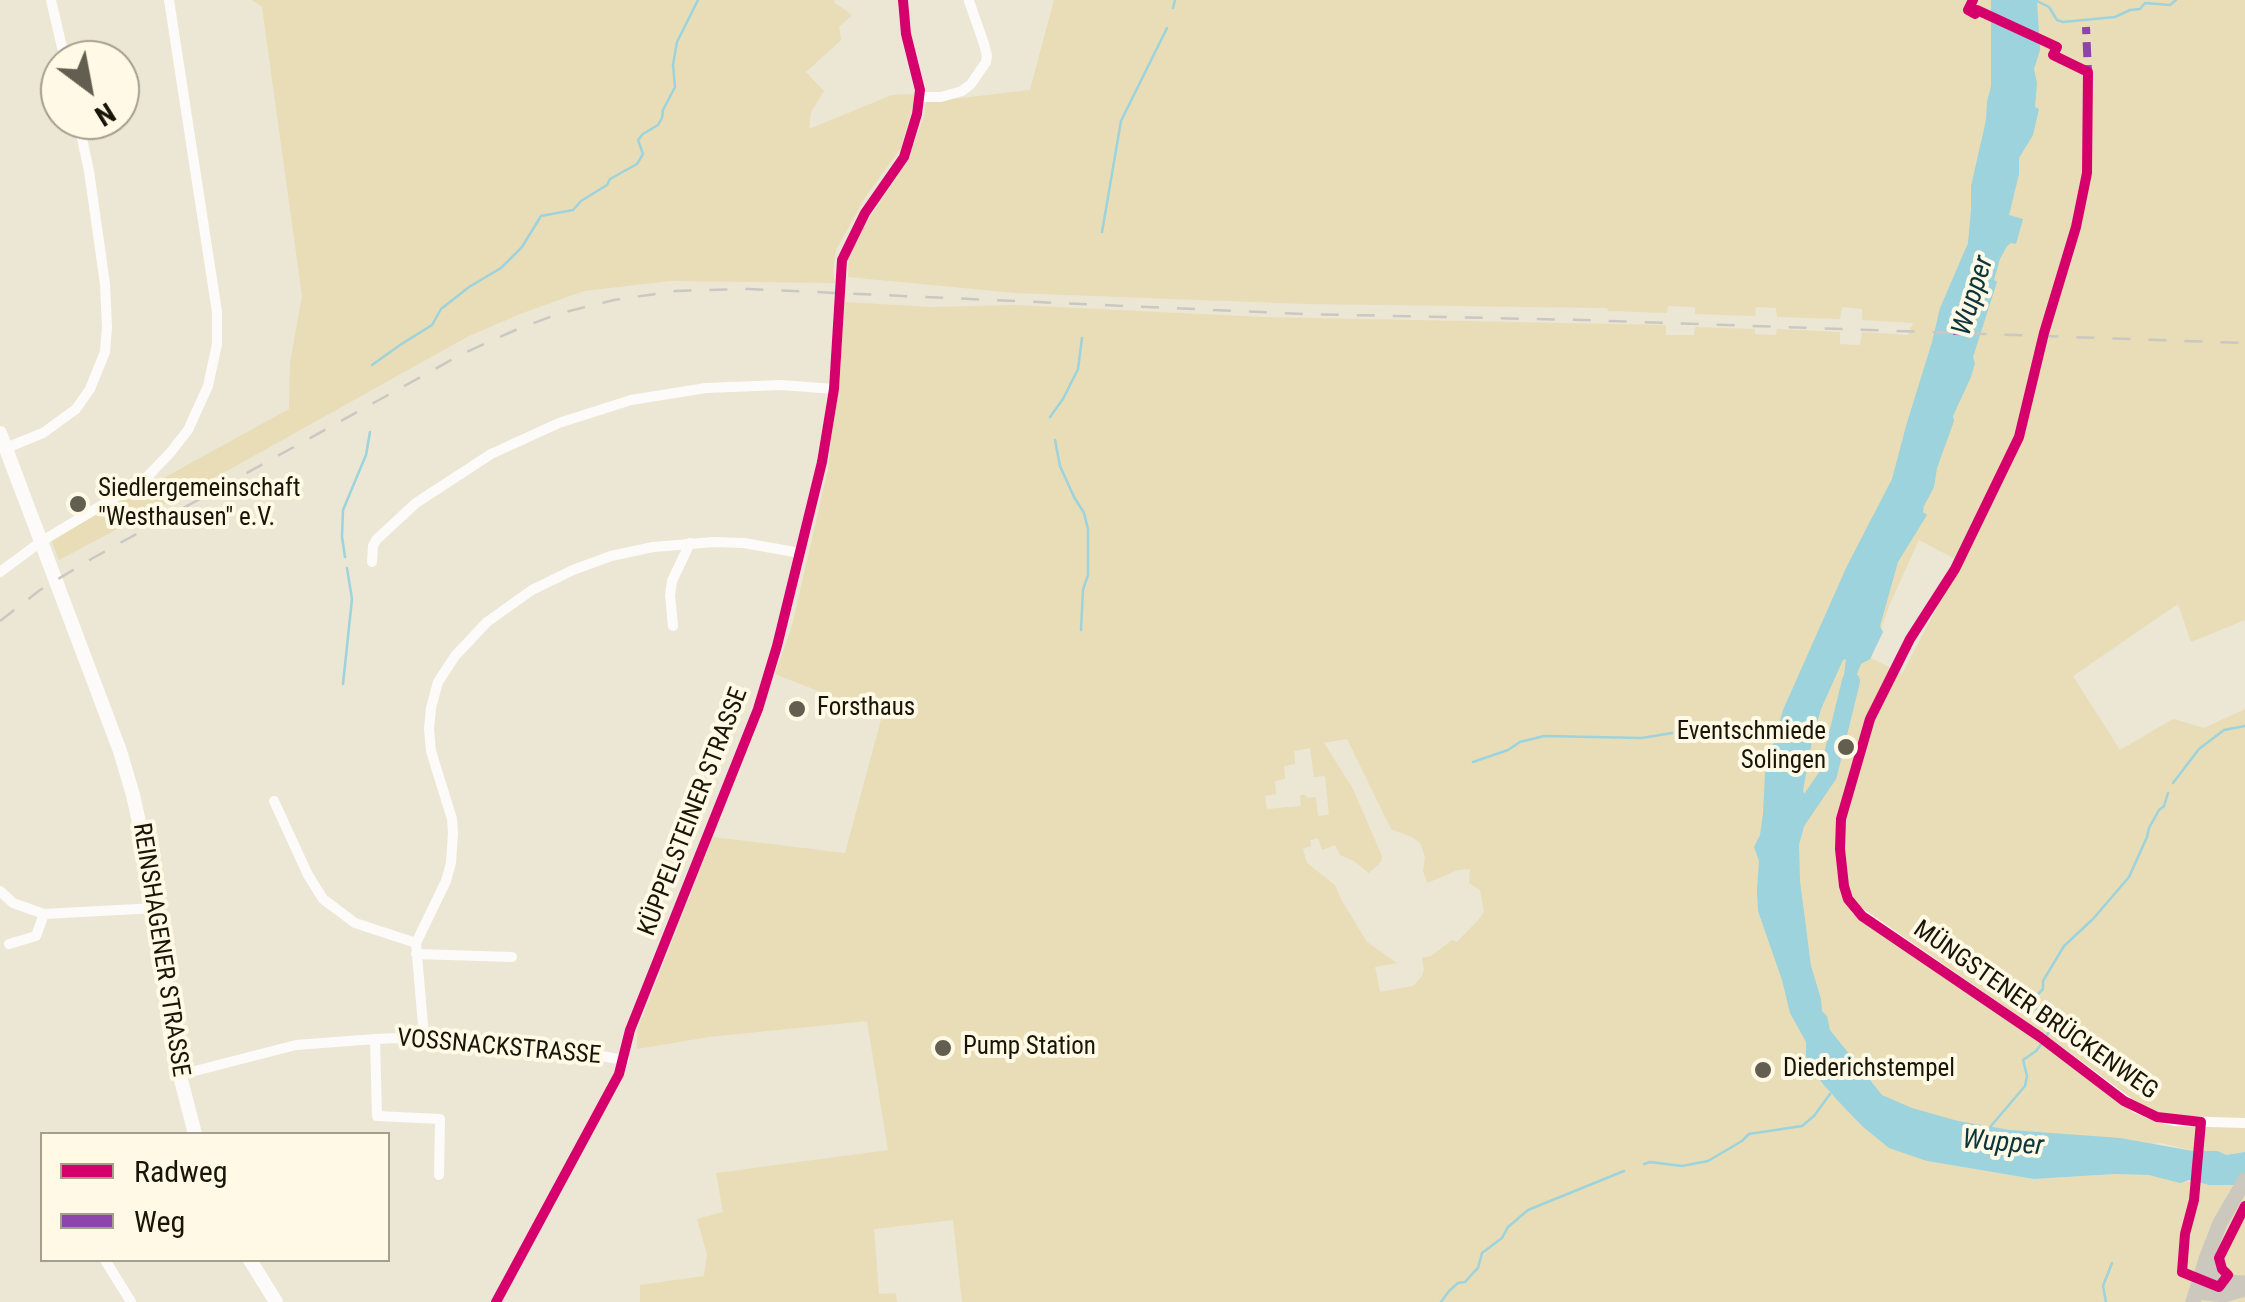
<!DOCTYPE html>
<html>
<head>
<meta charset="utf-8">
<style>
  body { margin:0 }
  #map { position:relative; width:2245px; height:1302px; overflow:hidden; background:#ece6d4; font-family:"Roboto Condensed",sans-serif }
  canvas { display:block }
  .legend { position:absolute; left:40px; top:1132px; width:350px; height:130px; box-sizing:border-box; background:#fff9e5; border:2px solid #a39e8d; margin:0; padding:12px 18px; list-style:none; font-size:30px; color:#181509 }
  .legend li { display:flex; align-items:center; gap:20px; height:50px }
  .legend b { width:50px; border:2px solid #a39e8d }
  .north { position:absolute; left:40px; top:40px; width:100px; height:100px; box-sizing:border-box; background:#fff9e5; border:2px solid #a39e8d; border-radius:50%; rotate:148deg; font-size:28px; font-weight:700; line-height:40px; text-align:center; color:#181509 }
  .north::after { content:''; display:block; margin:auto; width:35px; height:45px; background:#625e50; clip-path:polygon(50% 0,100% 100%,50% 72%,0 100%) }
</style>
</head>
<body>
<div id="map">
<canvas width="2245" height="1302"></canvas>
<ul class="legend">
<li><b style="height:12px;background:#d6006c"></b>Radweg</li>
<li><b style="height:12px;background:#8e44ad"></b>Weg</li>
</ul>
<div class="north">N</div>
</div>
<script>
const ctx = document.querySelector('canvas').getContext('2d');
ctx.lineJoin = 'round';
function paint(path, color) { ctx.fillStyle = color; ctx.fill(path, 'evenodd'); }
const toPath = rows => new Path2D(rows.map(r => 'M' + r).join(''));
function strokePath(path, color, width, dash) { ctx.strokeStyle = color; ctx.lineWidth = width; ctx.lineCap = dash ? 'butt' : 'round'; ctx.setLineDash(dash || []); ctx.stroke(path); }
function write(font, color, halo, rows, align = 'center') {
  ctx.font = font + ' "Roboto Condensed",sans-serif'; ctx.lineWidth = 8; ctx.setLineDash([]); ctx.textBaseline = 'middle'; ctx.strokeStyle = halo; ctx.fillStyle = color; for (const [text, x, y, turn = 0] of rows) {
    ctx.save(); ctx.translate(x, y); ctx.rotate((+turn || 0) * Math.PI / 180); ctx.textAlign = isNaN(turn) ? turn : align; if (halo) ctx.strokeText(text, 0, 0); ctx.fillText(text, 0, 0); ctx.restore();
  }
}
paint(toPath([
  [252,0,835,0,834,2,852,15,839,27,841,40,806,72,824,91,811,112,809,129,892,95,914,94,913,105,901,148,866,196,836,250,833,270,835,283,670,281,584,291,520,314,467,337,225,472,59,560,51,540,289,409,290,363,302,296,262,7],
  [1054,0,2024,0,2037,8,2037,0,2245,0,2245,620,2191,642,2178,604,2073,676,2120,750,2173,719,2204,728,2245,709,2245,1152,2226,1155,2217,1151,2193,1151,2161,1143,2101,1148,1924,1129,1806,1048,1806,1058,1822,1083,1862,1126,1927,1161,2034,1179,2115,1174,2149,1175,2209,1185,2245,1182,2245,1302,962,1302,953,1220,874,1229,879,1294,896,1293,897,1302,640,1302,640,1285,704,1276,707,1254,697,1219,723,1212,716,1173,888,1150,867,1021,709,1037,637,1049,637,1031,713,837,845,853,882,716,775,674,792,626,828,469,845,302,931,307,1015,305,1263,317,1666,325,1666,335,1694,335,1695,327,1755,329,1755,334,1776,335,1777,329,1840,332,1840,344,1860,345,1862,332,1908,335,1913,323,1862,320,1862,309,1842,307,1840,319,1777,317,1776,308,1756,307,1755,316,1695,314,1695,307,1668,306,1667,313,1608,311,1607,308,1306,304,1015,293,848,277,849,255,866,223,908,160,924,116,926,102,1030,90],
  [1919,540,1961,562,1902,674,1871,658,1889,606],
  [1347,739,1391,829,1414,838,1421,844,1425,858,1423,871,1427,883,1458,870,1470,869,1469,883,1480,890,1484,912,1479,919,1457,942,1452,940,1431,956,1422,958,1424,969,1422,976,1413,986,1380,992,1375,967,1397,963,1367,942,1342,901,1335,885,1307,863,1303,849,1311,846,1310,840,1318,838,1322,850,1335,845,1340,855,1354,861,1369,873,1381,862,1382,856,1352,787,1324,743],
  [1310,748,1314,777,1325,776,1329,815,1318,816,1316,797,1307,798,1306,795,1300,795,1301,806,1267,809,1265,796,1276,794,1275,781,1285,779,1284,766,1295,764,1294,751]
]), '#e8ddb7');
paint(toPath([
  [1991,0,2037,0,2040,50,2034,69,2037,83,2035,107,2039,109,2033,135,2019,158,2019,174,2009,215,2023,219,2016,244,2011,243,2007,246,2000,259,1994,280,1997,282,1973,357,1975,363,1971,377,1953,416,1954,421,1937,468,1934,487,1924,506,1923,512,1927,515,1898,562,1880,626,1883,632,1870,659,1861,664,1846,701,1841,700,1846,659,1843,660,1821,709,1812,741,1803,791,1809,802,1808,812,1799,845,1800,881,1811,966,1821,999,1822,1011,1827,1016,1830,1030,1882,1095,1912,1108,1958,1121,2010,1130,2120,1138,2193,1151,2218,1151,2226,1155,2245,1152,2245,1182,2235,1185,2209,1185,2189,1180,2180,1183,2149,1175,2115,1174,2034,1179,1927,1161,1889,1148,1862,1126,1839,1102,1822,1083,1806,1058,1806,1042,1790,1013,1782,980,1758,911,1757,890,1759,861,1754,847,1760,835,1763,814,1765,774,1783,710,1847,566,1892,479,1906,426,1932,342,1940,308,1968,243,1971,210,1971,186,1986,120,1987,102,1991,86]
]), '#9cd3dc');
strokePath(toPath([
  [2035,0,2049,7,2057,20,2063,22,2115,17,2130,10,2140,9,2145,3,2170,5,2176,0],
  [1173,8,1175,0],
  [1102,232,1121,121,1167,28],
  [372,365,400,345,432,325,441,309,469,287,501,268,522,247,541,216,573,210,581,201,607,185,610,179,637,164,643,154,638,140,643,134,658,125,662,118,663,110,675,87,673,65,677,42,698,0],
  [1050,417,1063,399,1078,369,1082,338],
  [1055,440,1060,466,1074,497,1084,513,1088,529,1088,575,1083,590,1081,630],
  [345,557,342,537,343,510,366,455,370,432],
  [343,684,352,599,347,568],
  [1679,733,1700,738,1777,734],
  [1473,762,1508,750,1520,742,1544,736,1642,738,1672,733],
  [2173,783,2199,749,2224,730,2245,726],
  [2047,1035,2049,1030,2036,1008,2034,998,2043,989,2043,981,2064,946,2093,919,2129,877,2147,837,2149,828,2159,810,2164,806,2168,793],
  [1991,1126,2025,1086,2027,1076,2023,1060,2036,1051,2043,1042],
  [1644,1164,1650,1162,1682,1166,1708,1161,1742,1141,1749,1134,1802,1126,1814,1116,1830,1094],
  [1441,1302,1449,1291,1458,1283,1465,1282,1473,1273,1478,1268,1482,1253,1502,1238,1508,1227,1528,1210,1624,1171],
  [2106,1302,2103,1286,2112,1263]
]), '#9cd3dc', 2.5);
strokePath(toPath([
  [1796,822,1828,775,1851,681]
]), '#9cd3dc', 18);
strokePath(toPath([
  [1977,10,2057,47]
]), '#0d353e', 2.5, [12, 10]);
strokePath(toPath([
  [51,0,65,60],
  [920,97,941,97,962,91,971,84,986,62,987,56,984,44,969,1],
  [6,448,43,433,76,409,90,389,105,352,107,327,105,284,89,171,78,120],
  [372,562,373,546,376,540,416,503,491,454,559,423,631,400,706,388,781,385,834,389],
  [0,572,42,541,144,480,170,453,188,430,208,386,217,344,217,312,169,0],
  [673,626,670,595,672,581,690,543],
  [274,801,308,875,323,899,355,923,416,943],
  [0,891,13,903,44,914,156,908],
  [1856,910,2040,1037,2136,1108,2157,1117,2174,1121,2245,1123],
  [9,944,36,936,44,914],
  [416,954,512,957],
  [424,1037,416,943,446,881,451,863,453,833,452,819,431,751,429,729,431,708,438,682,455,656,487,622,532,590,573,570,611,556,653,547,714,542,744,543,800,553],
  [375,1039,377,1116,440,1119,439,1175],
  [179,1075,296,1045,375,1039,424,1037,525,1045,574,1051,624,1060],
  [105,1260,131,1302],
  [496,1302,619,1074,630,1030,758,709,777,646,822,462,834,389,842,260,865,213,904,157,917,114,920,90,906,34,903,0]
]), '#fcfbf9', 10);
strokePath(toPath([
  [0,433,120,751,133,795,154,891,171,1041,195,1134],
  [250,1260,276,1302]
]), '#fcfbf9', 14);
strokePath(toPath([
  [2206,1259,2211,1270,2223,1282,2245,1283],
  [2196,1292,2224,1295,2245,1289],
  [2193,1302,2206,1259,2220,1223,2245,1180]
]), '#ccc8bd', 15);
strokePath(toPath([
  [0,621,40,590,93,558,464,353,520,328,561,313,614,300,676,291,749,289,1303,314,1582,320,2245,343]
]), '#c9c8c3', 2.5, [18, 18]);
strokePath(toPath([
  [2081,68,2088,72,2086,27],
  [1957,335,1958,324]
]), '#8e44ad', 8, [15, 8]);
strokePath(toPath([
  [1973,0,1968,10,1975,14,1977,10,2057,47,2053,55,2088,72,2087,173,2076,227,2044,333,2019,437,1955,569,1910,639,1870,719,1841,819,1840,849,1844,886,1848,899,1862,916,2040,1037,2124,1101,2157,1117,2201,1122,2194,1200,2185,1234,2182,1272,2219,1287,2228,1275,2222,1269,2219,1258,2245,1206],
  [496,1302,619,1074,630,1030,758,709,777,646,822,462,834,389,842,260,865,213,904,157,917,114,920,90,906,34,903,0]
]), '#d6006c', 10);
for (const [x, y, r, color] of [
  [78,504,10,"#625e50"],
  [797,709,10,"#625e50"],
  [1846,747,10,"#625e50"],
  [943,1048,10,"#625e50"],
  [1763,1070,10,"#625e50"]
]) { const dot = new Path2D(); dot.arc(x, y, r, 0, 2 * Math.PI); ctx.fillStyle = color; ctx.fill(dot); strokePath(dot, '#fff9e5', 4); }
write('25px', '#181509', '#fff9e5', [
  ["Siedlergemeinschaft",98,490],
  ["\"Westhausen\" e.V.",98,519],
  ["Forsthaus",817,709],
  ["Eventschmiede",1826,733,"right"],
  ["Solingen",1826,762,"right"],
  ["Pump Station",963,1048],
  ["Diederichstempel",1783,1070]
], 'left');
write('25px', '#181509', '#fff9e5', [
  ["KÜPPELSTEINER STRASSE",694,812,-69],
  ["REINSHAGENER STRASSE",160,950,81],
  ["MÜNGSTENER BRÜCKENWEG",2035,1011,35],
  ["VOSSNACKSTRASSE",499,1048,5]
]);
write('italic 28px', '#0d353e', '#fff9e5', [
  ["Wupper",1974,296,-73],
  ["Wupper",2003,1144,5]
]);
</script>
</body>
</html>
